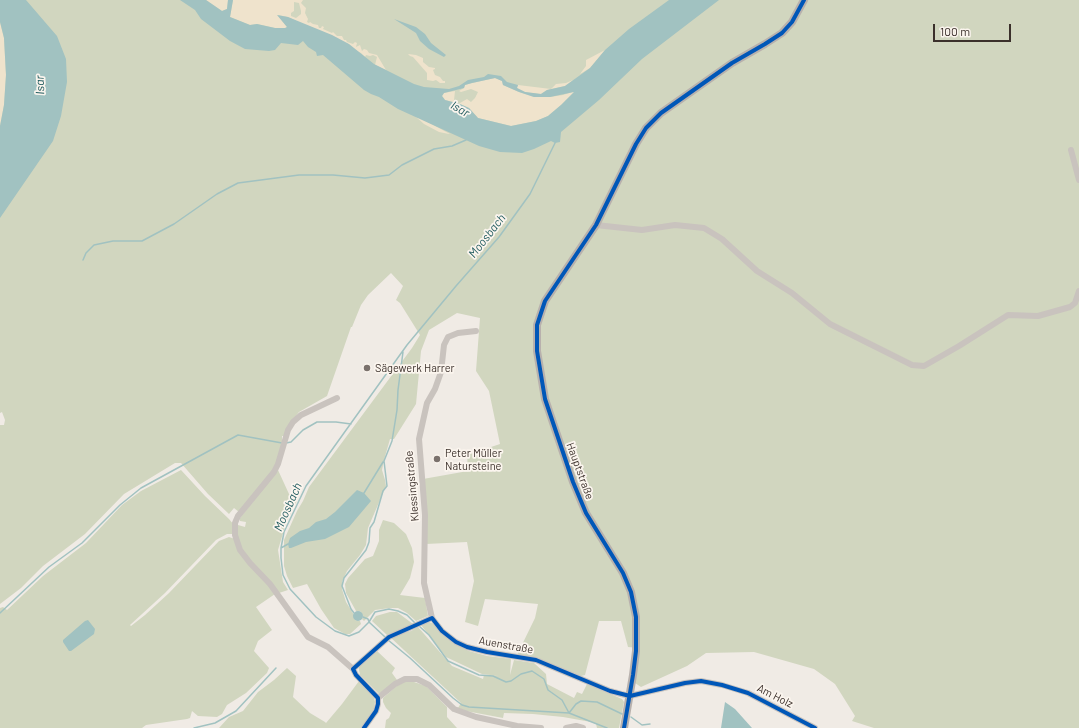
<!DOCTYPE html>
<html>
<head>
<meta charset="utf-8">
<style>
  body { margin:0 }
  #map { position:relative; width:1079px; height:728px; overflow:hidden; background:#f0ebe5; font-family:Barlow,sans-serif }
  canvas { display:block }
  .scale { position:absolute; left:933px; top:24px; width:78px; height:18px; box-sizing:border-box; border:2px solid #3b302b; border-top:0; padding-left:5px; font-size:12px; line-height:14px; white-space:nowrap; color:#3b302b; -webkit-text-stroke:3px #fbf5ee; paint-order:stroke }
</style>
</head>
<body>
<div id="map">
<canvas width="1079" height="728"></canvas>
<div class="scale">100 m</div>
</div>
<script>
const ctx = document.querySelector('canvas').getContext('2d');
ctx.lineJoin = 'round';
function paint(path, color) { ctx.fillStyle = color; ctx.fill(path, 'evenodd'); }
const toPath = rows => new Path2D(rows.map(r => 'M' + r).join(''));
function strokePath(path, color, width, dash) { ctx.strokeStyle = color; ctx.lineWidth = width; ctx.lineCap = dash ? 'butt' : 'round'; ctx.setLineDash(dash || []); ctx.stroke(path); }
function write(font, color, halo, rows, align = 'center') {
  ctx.font = font + ' Barlow,sans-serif'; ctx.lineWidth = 3.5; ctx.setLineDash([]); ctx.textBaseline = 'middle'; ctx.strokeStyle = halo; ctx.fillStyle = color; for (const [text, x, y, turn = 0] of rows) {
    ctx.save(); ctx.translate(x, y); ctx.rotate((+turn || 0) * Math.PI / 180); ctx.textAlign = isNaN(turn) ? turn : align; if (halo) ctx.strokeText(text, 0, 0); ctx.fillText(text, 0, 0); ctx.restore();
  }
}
paint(toPath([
  [0,0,1079,0,1079,728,874,728,852,721,855,716,835,684,814,669,754,652,706,653,687,666,641,687,635,683,639,648,628,647,621,621,599,621,585,675,581,676,517,655,535,618,538,604,485,599,478,626,465,622,474,581,467,542,426,544,423,479,468,471,467,455,500,444,489,391,476,371,480,318,457,313,429,330,421,351,416,404,394,439,390,439,384,460,382,470,385,480,386,486,368,528,366,545,360,555,347,571,342,582,342,589,346,602,354,615,355,620,360,621,361,624,350,634,345,634,334,628,321,609,307,584,293,588,287,576,284,566,284,540,297,511,303,501,309,487,412,348,420,335,400,303,396,300,403,286,391,273,368,295,361,305,352,327,351,327,327,396,299,412,288,427,284,436,282,436,282,440,283,441,274,469,239,512,234,508,229,514,208,494,181,463,175,463,124,494,85,534,43,566,21,588,0,604,0,425,4,425,5,420,2,412,0,413],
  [181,470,205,496,229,519,234,525,233,534,227,534,216,540,165,593,130,625,131,626,145,615,169,593,219,541,229,537,235,539,275,594,256,607,272,630,258,641,254,651,269,668,267,673,246,693,227,705,222,714,217,717,198,716,192,711,190,718,187,719,146,725,142,728,0,728,0,608,3,607,7,610,43,576,86,543,122,505,141,491],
  [278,470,289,494,298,498,286,523,278,550,283,582,288,590,279,593,242,550,238,538,238,525,245,527,246,522,240,521,240,518],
  [383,520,394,523,406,534,412,548,414,562,410,578,400,595,425,598,428,616,416,621,407,613,398,608,390,608,375,610,364,621,362,619,363,617,362,614,360,611,356,611,346,593,345,584,348,578,365,559,373,556,379,541,379,530],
  [390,612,397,612,413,624,387,635,372,621,376,616],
  [429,622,434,624,453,643,469,651,487,656,511,659,510,675,514,660,534,663,546,674,547,684,574,698,577,692,582,694,587,684,622,699,624,702,619,728,597,728,596,724,591,722,563,717,533,714,504,713,503,718,466,711,458,708,461,703,390,637,411,631,418,627,452,666,483,679,484,675,498,676,482,674,446,657,421,625],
  [376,650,395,668,392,673,397,680,379,694,360,675,359,670,359,666],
  [287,668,296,676,293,697,310,713,325,722,326,723,342,704,359,681,374,698,375,702,374,709,362,728,219,728,229,717,243,711,258,692,274,680],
  [408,680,426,686,447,707,447,717,457,728,385,728,386,720,389,718,391,713,386,708,383,702,383,698,400,683]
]), '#d1d6bf');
paint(toPath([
  [206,0,228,0,227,9,222,11],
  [233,0,303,0,301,3,306,8,305,13,308,19,307,22,309,23,310,22,313,24,318,25,319,28,321,28,322,26,324,27,323,29,332,33,333,32,337,36,342,36,344,40,346,40,347,42,353,44,355,42,357,43,356,47,360,45,362,51,364,49,367,50,369,53,377,55,386,70,375,65,377,57,373,55,370,56,366,55,365,57,361,53,288,17,278,15,287,27,286,28,275,28,257,24,250,25,230,17],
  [294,2,299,3,301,11,301,14,296,18,291,16,291,13,294,11],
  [0,22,4,38,6,75,4,105,0,126],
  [605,50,590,68,580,74,586,66,586,60],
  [408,54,416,55,423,58,423,62,429,67,435,68,435,69,433,70,435,75,440,77,443,81,445,81,445,83,440,83,436,80,433,81,427,80,427,73,413,57,410,56],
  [495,78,502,81,503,85,519,92,534,97,550,97,563,95,575,91,561,105,548,116,536,121,511,126,478,118,469,108,460,104,445,100,442,96,444,93,455,91,454,100,456,103,460,103,467,99,471,102,475,98,478,92,471,89,461,92,459,91,464,88,465,85,472,83],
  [573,80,565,86,547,90,541,94,525,92,517,88,518,85,551,89,556,84,566,83],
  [415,116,422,119,450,134,449,134,439,132,424,124]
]), '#efe3cc');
paint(toPath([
  [0,0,26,0,57,36,66,59,67,82,61,116,53,141,0,218,0,126,4,105,6,75,4,38,0,22],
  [180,0,206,0,222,11,227,9,228,0,233,0,230,17,250,25,257,24,275,28,285,28,287,27,277,15,288,17,332,35,349,44,374,64,414,84,424,87,449,89,459,86,468,80,484,77,488,74,501,76,507,82,518,85,517,88,525,92,541,94,547,90,565,86,590,68,605,50,629,29,669,0,719,0,642,59,599,100,561,132,560,142,555,143,551,141,534,149,522,153,500,152,479,146,398,109,379,97,371,94,364,90,323,55,317,56,316,52,308,47,303,41,298,45,281,43,275,50,269,51,245,49,230,41,201,19,195,10],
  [495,78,502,81,503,85,519,92,534,97,550,97,574,92,561,105,548,116,536,121,511,126,478,118,469,108,460,104,445,100,442,96,444,93,464,88,465,85,472,83],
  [394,19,416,27,425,34,431,43,446,55,444,57,429,49,420,41,416,33],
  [357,490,364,493,371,501,349,527,325,539,306,542,291,548,289,548,288,544,290,538,300,531,309,528,316,522,326,519,335,512],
  '353 616a5 5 0 1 1 10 0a5 5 0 1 1-10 0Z',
  [88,620,95,629,94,634,71,651,69,651,63,642,63,640,85,621],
  [725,702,735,709,752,728,721,728]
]), '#a1c2c1');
strokePath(toPath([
  [83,260,86,253,94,245,113,241,142,241,174,224,217,194,238,183,299,175,333,175,365,178,389,175,402,165,434,149,452,146,466,140],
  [286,443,291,442,303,430,317,422,336,422,351,424],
  [364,493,383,462],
  [281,548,288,544],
  [0,613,49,567,82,543,120,505,141,488,238,435,282,443],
  [354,613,351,609,342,586,344,578,366,550,369,542,370,528,374,522,383,491,387,486,384,461,392,441,397,410,398,390,403,352],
  [363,617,368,619,369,622,385,637],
  [416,624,407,615,398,611,389,609,375,612,369,622,359,632,349,636,335,631,316,617,290,589,283,575,281,558,281,548,284,532,306,486,407,345,456,286,499,237,530,194,556,141],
  [419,626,429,635,448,661,479,675,493,676,506,682,511,681,521,674,532,671,544,679,548,690,562,700,569,713,607,728],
  [388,640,410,658,453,698,462,705,469,707,569,713,576,704,581,701,597,702,622,714],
  [631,717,642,725,650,724],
  [194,728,215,723,236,711,276,668]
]), '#a1c2c1', 1.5);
strokePath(toPath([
  [1071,150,1079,180],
  [596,225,642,230,675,225,704,228,722,239,757,271,792,293,830,324,912,365,924,366,959,346,1008,315,1038,316,1070,307,1075,303,1079,291],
  [476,331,458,333,448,337,444,345,441,372,435,389,427,403,419,439,425,515,424,583,432,618,442,631,456,642,467,647,487,652,536,660,610,691,621,694,630,696,685,683,701,681,722,685,748,693,815,728],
  [337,398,301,415,293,422,288,430,278,464,274,472,238,516,235,523,235,535,240,550,250,563,270,584,308,637,328,647,353,669,356,675,378,698,378,704,376,711,364,728],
  [353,669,389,637,432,618],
  [378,698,395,684,405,679,417,679,429,685,454,709,476,717,517,726,541,728],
  [566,728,576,726,583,728]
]), '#c9c3be', 6);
strokePath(toPath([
  [624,728,633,675,636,651,636,617,631,592,623,573,586,513,573,482,545,399,537,351,537,325,545,301,596,225,636,144,646,128,661,113,732,63,765,44,782,33,792,22,804,0]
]), '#b8b1ad', 8);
strokePath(toPath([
  [364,728,376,711,378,704,378,698,356,675,353,669,389,637,432,618,442,631,456,642,467,647,487,652,536,660,610,691,630,696,685,683,701,681,722,685,748,693,815,728],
  [624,728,633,675,636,651,636,617,631,592,623,573,586,513,573,482,545,399,537,351,537,325,545,301,596,225,636,144,646,128,661,113,732,63,765,44,782,33,792,22,804,0]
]), '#0057b8', 4);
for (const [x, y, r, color] of [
  [367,368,4,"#7a716c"],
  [437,459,4,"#7a716c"]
]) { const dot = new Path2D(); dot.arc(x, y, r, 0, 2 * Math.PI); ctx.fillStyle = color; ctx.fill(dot); strokePath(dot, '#fbf5ee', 1.5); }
write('11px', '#3b302b', '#fbf5ee', [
  ["Sägewerk Harrer",375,368],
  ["Peter Müller",445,453],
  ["Natursteine",445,466]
], 'left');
write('11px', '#3b302b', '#fbf5ee', [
  ["Hauptstraße",580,471,70],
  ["Klessingstraße",412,486,-95],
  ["Auenstraße",506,645,10],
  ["Am Holz",775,696,27]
]);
write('italic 12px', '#1f5a5e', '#fbf5ee', [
  ["Isar",40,85,-92],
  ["Isar",460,109,30],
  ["Moosbach",487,236,-52],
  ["Moosbach",288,507,-66]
]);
</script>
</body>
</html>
